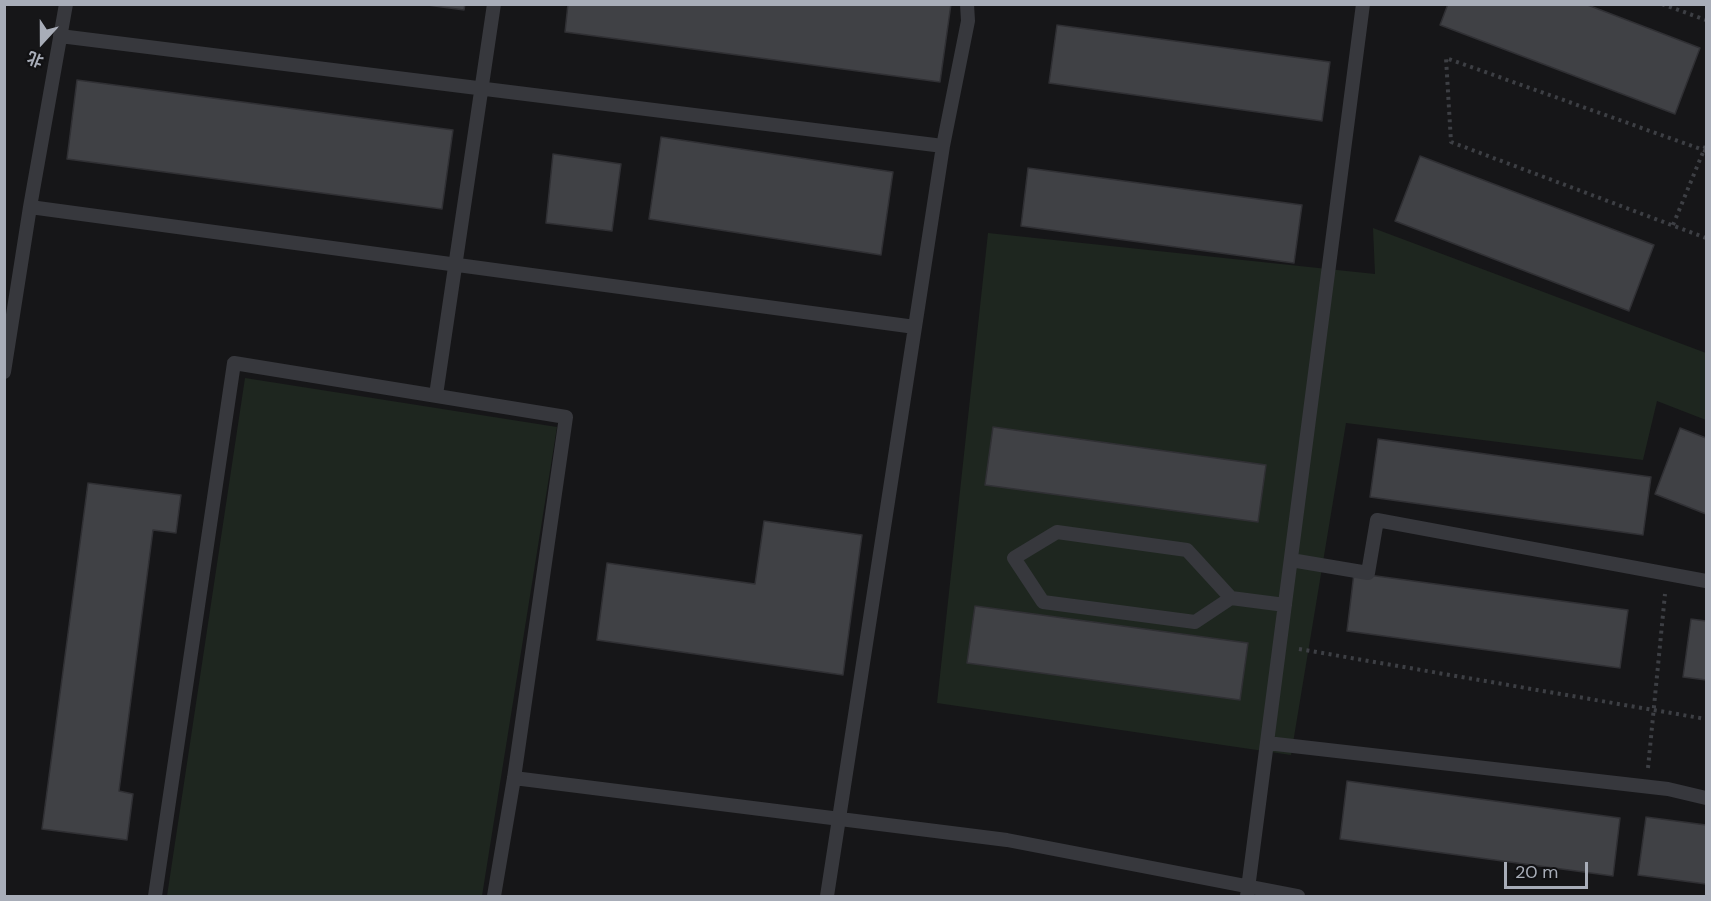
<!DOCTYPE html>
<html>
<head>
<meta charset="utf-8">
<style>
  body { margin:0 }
  #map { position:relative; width:1711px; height:901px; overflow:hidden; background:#161618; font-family:"DM Sans","Noto Sans SC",sans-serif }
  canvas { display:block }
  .frame { position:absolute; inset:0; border:6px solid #a8adb8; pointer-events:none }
  .north { position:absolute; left:12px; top:12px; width:60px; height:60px; -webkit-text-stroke:4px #111113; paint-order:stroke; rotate:201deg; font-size:16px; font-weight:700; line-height:24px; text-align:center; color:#a8adb8 }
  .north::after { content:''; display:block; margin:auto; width:21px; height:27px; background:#a8adb8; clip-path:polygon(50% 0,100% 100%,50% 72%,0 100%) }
  .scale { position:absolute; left:1504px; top:862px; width:84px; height:27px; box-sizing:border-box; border:3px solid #a8adb8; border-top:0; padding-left:8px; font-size:18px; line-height:21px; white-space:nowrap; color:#a8adb8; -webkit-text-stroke:4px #111113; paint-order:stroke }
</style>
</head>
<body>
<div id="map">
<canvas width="1711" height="901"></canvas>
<div class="frame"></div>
<div class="north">北</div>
<div class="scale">20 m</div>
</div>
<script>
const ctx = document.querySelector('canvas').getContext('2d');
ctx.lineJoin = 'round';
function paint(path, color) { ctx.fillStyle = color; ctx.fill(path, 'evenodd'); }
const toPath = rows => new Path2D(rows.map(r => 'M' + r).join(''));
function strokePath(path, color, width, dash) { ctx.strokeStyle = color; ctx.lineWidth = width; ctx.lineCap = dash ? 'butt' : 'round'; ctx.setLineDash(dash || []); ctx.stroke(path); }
paint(toPath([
  [1373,228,1706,353,1706,420,1657,401,1643,460,1346,423,1291,755,937,703,988,233,1375,274],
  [245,378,557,427,482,896,167,896]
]), '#1e261f');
const building = toPath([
  [420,4,465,4,464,10,420,4],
  [568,4,951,4,940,82,565,32,568,4],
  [1448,4,1585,4,1700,48,1675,114,1440,25,1448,4],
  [1057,25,1330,62,1322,121,1049,83,1057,25],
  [77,80,453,130,442,209,67,159,77,80],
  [661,137,893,172,881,255,649,219,661,137],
  [553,154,621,164,612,231,546,223,553,154],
  [1420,156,1654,245,1629,311,1395,221,1420,156],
  [1028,168,1302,205,1294,263,1021,226,1028,168],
  [993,427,1266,465,1258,522,985,485,993,427],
  [1680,428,1706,438,1706,514,1655,494,1680,428],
  [1378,439,1651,477,1643,535,1370,497,1378,439],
  [88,483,181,495,176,533,153,530,119,791,133,794,127,840,42,829,88,483],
  [764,521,862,535,843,675,597,640,607,563,755,584,764,521],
  [1354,573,1628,610,1620,668,1347,631,1354,573],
  [975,606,1248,643,1240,700,967,663,975,606],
  [1691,619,1706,621,1706,680,1683,677,1691,619],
  [1347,781,1620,818,1613,876,1340,839,1347,781],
  [1646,817,1706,825,1706,884,1638,875,1646,817]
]);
paint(building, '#404145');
strokePath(building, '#303034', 1.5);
strokePath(toPath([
  [1662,4,1706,20],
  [1706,151,1446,58,1451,142,1706,238],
  [1673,225,1706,145],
  [1299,649,1706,719],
  [1648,768,1665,594]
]), '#3d3f44', 4, [3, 4.5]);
strokePath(toPath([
  [60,36,943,146],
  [30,207,915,327],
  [4,372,30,207,66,4],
  [436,395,494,4],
  [1291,560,1368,573,1377,520,1706,581],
  [1231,598,1195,622,1043,602,1014,558,1057,532,1187,550,1231,598,1285,605],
  [1267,743,1668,789,1706,798],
  [514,778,1007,840,1298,896],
  [155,896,234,363,566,417,514,778,494,896],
  [827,896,943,146,968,21,967,4],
  [1247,896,1363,4]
]), '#37383d', 14);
</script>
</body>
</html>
